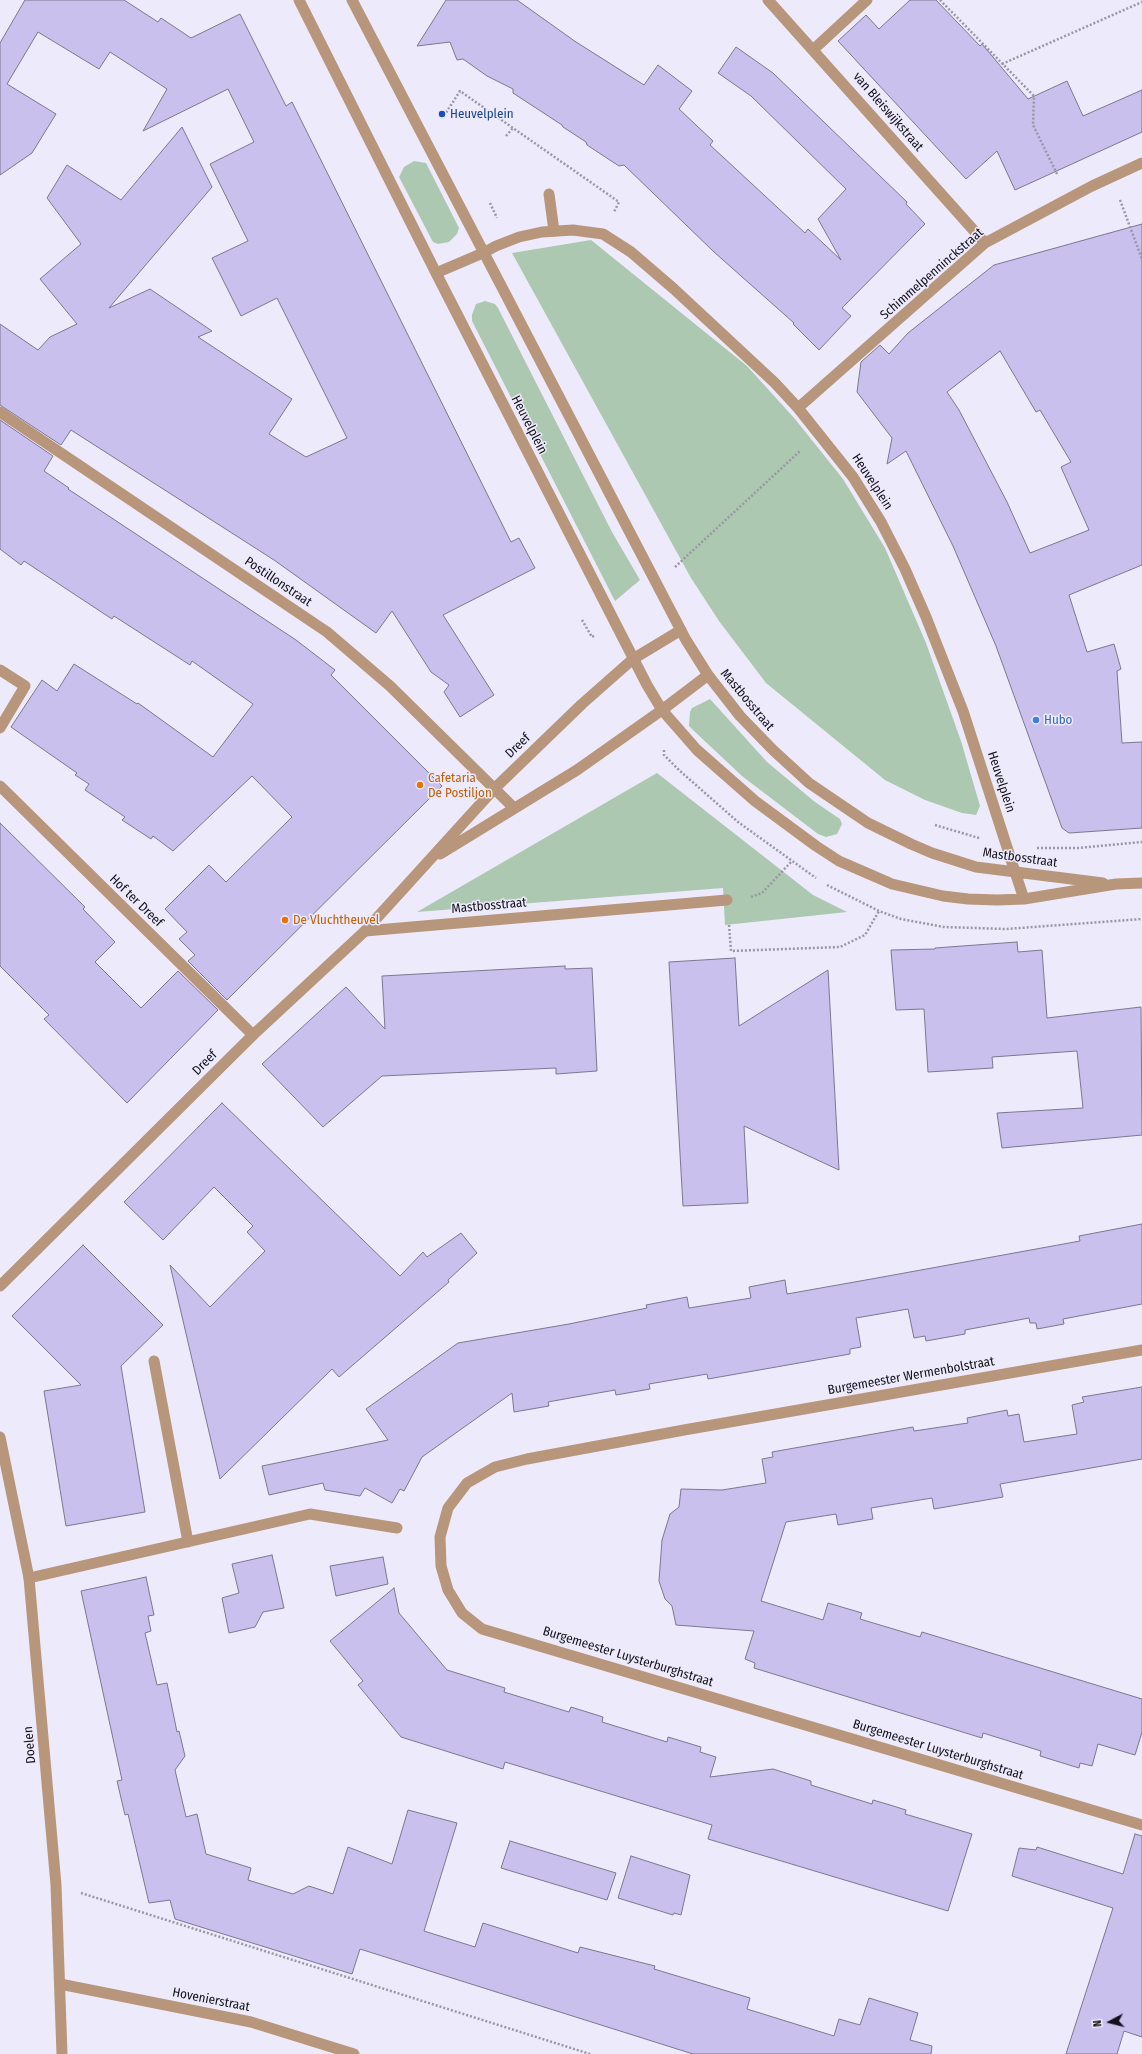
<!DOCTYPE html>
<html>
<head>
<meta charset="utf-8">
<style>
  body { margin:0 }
  #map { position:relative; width:1142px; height:2054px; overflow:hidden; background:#edeafb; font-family:"Fira Sans Condensed",sans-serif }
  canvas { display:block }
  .north { position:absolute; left:1090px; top:2002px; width:40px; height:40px; -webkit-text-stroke:3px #edeafb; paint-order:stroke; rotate:263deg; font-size:11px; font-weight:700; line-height:16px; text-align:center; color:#13111b }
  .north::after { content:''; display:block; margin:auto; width:14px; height:18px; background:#13111b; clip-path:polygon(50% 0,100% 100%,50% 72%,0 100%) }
</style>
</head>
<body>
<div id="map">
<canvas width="1142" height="2054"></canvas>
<div class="north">N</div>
</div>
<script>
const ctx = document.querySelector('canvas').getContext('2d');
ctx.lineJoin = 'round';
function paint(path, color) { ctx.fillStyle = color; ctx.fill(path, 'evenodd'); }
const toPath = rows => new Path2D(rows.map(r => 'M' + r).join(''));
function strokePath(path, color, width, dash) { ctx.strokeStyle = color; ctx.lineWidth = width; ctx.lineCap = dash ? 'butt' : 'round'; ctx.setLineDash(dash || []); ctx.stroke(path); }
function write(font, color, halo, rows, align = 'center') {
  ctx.font = font + ' "Fira Sans Condensed",sans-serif'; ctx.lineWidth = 3; ctx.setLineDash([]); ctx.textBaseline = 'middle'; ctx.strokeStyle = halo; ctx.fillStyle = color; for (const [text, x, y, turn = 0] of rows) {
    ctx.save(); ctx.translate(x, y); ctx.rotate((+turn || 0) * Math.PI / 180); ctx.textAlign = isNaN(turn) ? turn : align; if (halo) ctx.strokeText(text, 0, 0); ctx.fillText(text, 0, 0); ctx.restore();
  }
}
paint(toPath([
  [414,161,426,163,459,228,457,234,449,242,438,244,433,242,399,177,404,167],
  [591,240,747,366,795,419,843,479,885,548,926,643,961,741,980,806,976,815,962,813,925,800,885,780,766,683,719,621,691,578,512,253],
  [485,301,495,304,498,308,612,532,640,580,615,601,472,321,472,315,476,304],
  [710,699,767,762,815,802,840,819,842,824,837,834,826,837,818,834,742,776,693,730,689,726,690,712,692,708],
  [657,773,813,895,847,912,725,925,723,888,417,912]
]), '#adc8b1');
const building = toPath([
  [25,0,124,0,158,22,161,18,191,38,240,14,286,106,292,102,511,542,519,538,535,568,443,615,494,695,460,717,444,692,449,685,431,672,392,611,376,633,274,560,71,430,61,445,0,405,0,324,38,350,50,337,77,324,40,279,81,244,47,198,67,165,121,200,182,127,212,187,109,308,150,289,212,331,198,337,292,399,269,434,306,457,347,438,277,298,241,316,212,258,248,241,210,164,254,142,228,89,143,131,167,89,110,52,99,69,38,32,7,84,56,114,32,153,0,175,0,43,25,0],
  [446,0,517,0,576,42,644,85,658,65,692,91,679,109,713,141,710,145,805,233,808,229,841,260,818,219,846,189,751,96,718,73,736,47,773,73,907,202,906,204,925,224,842,308,851,316,819,350,793,324,794,323,714,252,624,165,619,166,587,145,586,142,563,127,562,125,513,93,513,89,487,76,463,59,457,60,450,42,417,46,446,0],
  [910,0,936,0,980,46,982,44,1028,99,1067,81,1083,116,1142,90,1142,132,1015,190,997,151,966,179,838,41,866,15,879,29,910,0],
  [1142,224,1142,565,1069,595,1087,652,1114,644,1121,669,1117,671,1122,743,1142,742,1142,828,1069,833,1062,828,996,646,953,546,906,451,887,464,892,438,857,392,861,362,880,345,889,354,908,333,994,265,1142,224],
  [1000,351,1036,412,1040,410,1071,462,1061,467,1089,530,1030,553,1007,502,959,410,947,392,1000,351],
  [0,420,53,456,44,471,69,488,68,489,296,640,335,670,331,675,442,786,227,1000,188,961,195,955,179,939,187,932,165,909,209,865,226,882,292,817,252,776,173,851,153,836,151,839,122,820,125,817,85,790,89,784,75,775,77,773,11,727,42,680,57,691,74,664,137,704,138,703,213,757,253,704,192,661,190,665,114,616,112,619,24,561,21,565,0,549,0,420],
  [0,823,85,907,83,909,115,942,95,962,141,1008,178,971,218,1010,127,1103,44,1019,49,1015,0,966,0,823],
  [1017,942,1018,952,1042,950,1047,1018,1141,1007,1142,1135,1002,1148,997,1113,1083,1108,1077,1051,992,1057,993,1068,928,1072,924,1009,896,1010,891,950,935,949,935,948,1017,942],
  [735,958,739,1026,828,970,839,1170,744,1126,748,1203,683,1206,669,962,735,958],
  [565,966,565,969,592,968,597,1071,556,1074,556,1068,382,1076,323,1127,262,1064,346,987,385,1029,382,976,565,966],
  [222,1103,400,1276,423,1252,427,1257,461,1233,477,1253,448,1280,449,1282,339,1377,332,1369,220,1479,170,1265,210,1307,265,1251,247,1232,253,1226,214,1187,163,1240,124,1202,222,1103],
  [1142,1224,1142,1304,1063,1319,1064,1324,1037,1329,1036,1323,1030,1323,1029,1318,965,1330,965,1334,926,1341,925,1336,914,1338,908,1309,856,1318,861,1347,850,1349,850,1354,708,1379,707,1374,649,1384,650,1389,616,1395,615,1390,581,1396,548,1402,549,1406,514,1412,512,1393,422,1457,404,1491,400,1489,392,1503,365,1488,360,1496,325,1490,323,1483,269,1495,262,1466,388,1440,366,1409,458,1343,569,1324,647,1308,646,1305,687,1297,689,1308,751,1298,749,1287,785,1280,787,1294,877,1278,1080,1241,1079,1236,1142,1224],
  [83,1245,163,1325,121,1366,145,1512,66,1526,44,1391,81,1385,12,1316,83,1245],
  [1142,1387,1142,1459,1000,1484,1003,1497,934,1509,932,1498,871,1508,873,1519,838,1525,836,1514,786,1522,761,1601,823,1620,828,1603,862,1613,860,1619,920,1637,922,1632,1142,1699,1142,1732,1135,1755,1098,1744,1092,1766,1080,1763,1079,1768,1040,1756,1041,1751,983,1733,982,1738,754,1668,755,1663,745,1659,754,1631,676,1625,672,1606,665,1599,659,1581,662,1540,670,1514,679,1507,681,1489,722,1490,766,1483,762,1459,773,1457,772,1452,913,1427,914,1431,968,1423,967,1418,1007,1410,1008,1416,1019,1414,1024,1442,1077,1434,1072,1405,1084,1402,1082,1397,1142,1387],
  [272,1555,284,1608,263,1612,255,1627,229,1633,222,1598,239,1593,232,1564,272,1555],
  [383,1557,388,1584,336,1596,330,1566,383,1557],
  [146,1577,154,1615,148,1616,151,1631,145,1633,157,1685,167,1683,177,1732,179,1731,185,1756,175,1770,186,1817,197,1814,206,1854,251,1868,248,1880,293,1894,309,1886,333,1894,348,1847,392,1864,408,1810,457,1823,424,1931,475,1947,483,1923,578,1953,580,1947,655,1966,654,1969,750,1998,747,2009,834,2036,839,2019,860,2025,869,1998,918,2013,910,2040,932,2046,931,2054,693,2054,360,1949,352,1974,175,1919,170,1900,149,1903,128,1814,125,1815,117,1781,122,1780,81,1591,146,1577],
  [394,1588,399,1613,447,1670,505,1688,504,1692,569,1712,571,1707,603,1717,602,1722,667,1742,668,1737,701,1747,700,1752,716,1757,710,1777,773,1769,811,1781,811,1785,872,1804,873,1800,890,1805,906,1810,905,1814,972,1834,948,1911,708,1839,712,1825,505,1762,503,1769,401,1737,358,1685,363,1681,330,1641,394,1588],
  [1135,1834,1142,1836,1142,2037,1124,2031,1117,2054,1066,2054,1113,1908,1012,1876,1019,1848,1036,1850,1037,1847,1123,1874,1135,1834],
  [510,1841,616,1873,607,1900,501,1868,510,1841],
  [631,1856,690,1875,681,1915,674,1913,673,1915,618,1898,631,1856]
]);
paint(building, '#c9c0ed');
strokePath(building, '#7c7791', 1);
strokePath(toPath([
  [940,0,1034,96,1033,125,1058,176],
  [1002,64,1142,2],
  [444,116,460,91,619,202,614,212],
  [506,136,513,128],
  [1120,200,1142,259],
  [490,203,497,218],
  [675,567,800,451],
  [582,620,592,637,595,635],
  [664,750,664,755,680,771,738,822,816,878],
  [935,825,979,838],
  [1037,848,1078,848,1142,842],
  [827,885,879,911,901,919,944,927,1006,929,1142,919],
  [751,897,762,893,791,862],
  [729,925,731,951,840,947,865,935,879,911],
  [81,1893,590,2054]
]), '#9997a5', 2.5, [2, 2]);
strokePath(toPath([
  [549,194,554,231]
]), '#b8967b', 11);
strokePath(toPath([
  [768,0,985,243],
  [814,49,867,0],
  [483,253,496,246,519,237,542,232,573,230,603,234,631,252,674,289,775,383,798,408,853,477,881,522,905,569,926,617,963,711,1015,872],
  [798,408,985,243,1092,186,1142,163],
  [0,412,327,632,390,686,514,808],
  [0,670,25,686,0,728],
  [0,786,253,1035],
  [365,931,727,900],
  [1142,1350,684,1430,527,1459,495,1467,467,1483,448,1508,440,1537,441,1566,448,1590,462,1613,482,1629,1142,1825],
  [154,1361,188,1542],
  [29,1578,310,1514,397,1528],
  [60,1984,251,2022,354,2054]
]), '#b8967b', 11);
strokePath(toPath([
  [299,0,436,273,647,685,662,710,697,750,755,801,816,846,839,861,892,884,943,896,968,899,997,900,1024,899,1116,884,1142,883],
  [352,0,686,640,708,675,740,716,773,750,809,783,868,823,911,844,932,853,976,867,1103,883],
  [436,273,483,253],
  [440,854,577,770,662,710,708,675],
  [1015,872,1024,899],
  [0,1286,253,1035,365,931,494,789,582,704,633,659,681,630],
  [0,1437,29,1578,56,1885,62,2054]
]), '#b8967b', 11);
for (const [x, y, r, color] of [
  [442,114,4,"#1a4fb4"],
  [1036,720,4,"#3f7fe0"],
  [420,785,4,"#e8710a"],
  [285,920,4,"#e8710a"]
]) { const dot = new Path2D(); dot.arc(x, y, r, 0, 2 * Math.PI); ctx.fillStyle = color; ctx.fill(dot); strokePath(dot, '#edeafb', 1.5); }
write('13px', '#13111b', '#edeafb', [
  ["van Bleiswijkstraat",888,112,49],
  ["Schimmelpenninckstraat",932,274,-41],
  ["Heuvelplein",529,425,63],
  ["Heuvelplein",872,482,57],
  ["Postillonstraat",278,582,34],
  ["Mastbosstraat",747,700,50],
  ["Dreef",518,746,-44],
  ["Heuvelplein",1001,782,72],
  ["Mastbosstraat",1020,858,8],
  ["Hof ter Dreef",136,901,44],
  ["Mastbosstraat",489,906,-5],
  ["Dreef",205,1063,-45],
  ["Burgemeester Wermenbolstraat",911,1376,-10],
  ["Burgemeester Luysterburghstraat",628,1657,17],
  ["Doelen",30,1745,-95],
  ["Burgemeester Luysterburghstraat",938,1750,17],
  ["Hovenierstraat",211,2000,11]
]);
write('13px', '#164399', '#edeafb', [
  ["Heuvelplein",450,114]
], 'left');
write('13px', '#366cbe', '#edeafb', [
  ["Hubo",1044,720]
], 'left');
write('13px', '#c56008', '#edeafb', [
  ["Cafetaria",428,778],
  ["De Postiljon",428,793],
  ["De Vluchtheuvel",293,920]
], 'left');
</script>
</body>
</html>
